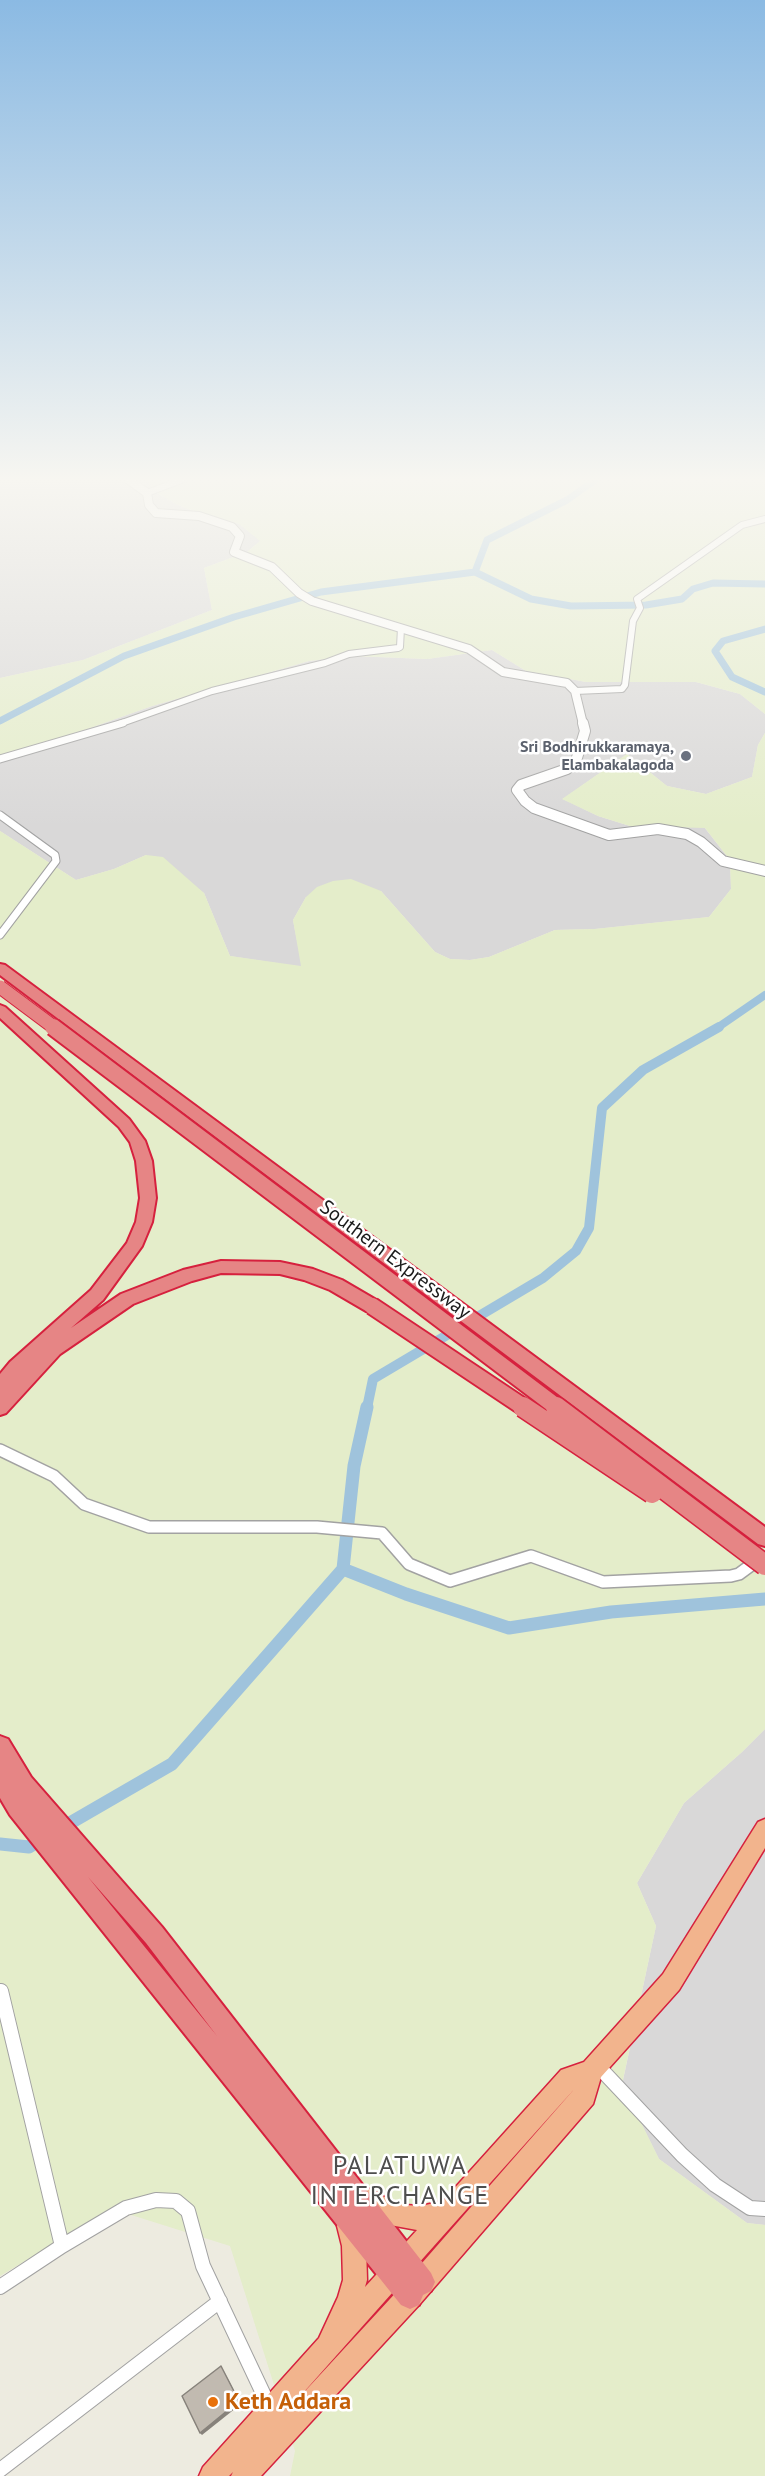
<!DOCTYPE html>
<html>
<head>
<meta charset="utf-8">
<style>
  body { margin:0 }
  canvas { display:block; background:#edebe0 }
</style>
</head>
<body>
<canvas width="765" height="2476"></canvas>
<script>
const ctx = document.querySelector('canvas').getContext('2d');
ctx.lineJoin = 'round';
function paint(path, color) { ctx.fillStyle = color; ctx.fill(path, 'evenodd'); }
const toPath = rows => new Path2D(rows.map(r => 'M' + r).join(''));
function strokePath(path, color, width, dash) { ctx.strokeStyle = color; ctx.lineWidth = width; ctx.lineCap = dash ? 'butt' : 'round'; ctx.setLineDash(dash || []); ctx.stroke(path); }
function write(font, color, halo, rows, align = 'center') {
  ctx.font = font + ' "PT Sans",sans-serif'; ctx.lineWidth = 5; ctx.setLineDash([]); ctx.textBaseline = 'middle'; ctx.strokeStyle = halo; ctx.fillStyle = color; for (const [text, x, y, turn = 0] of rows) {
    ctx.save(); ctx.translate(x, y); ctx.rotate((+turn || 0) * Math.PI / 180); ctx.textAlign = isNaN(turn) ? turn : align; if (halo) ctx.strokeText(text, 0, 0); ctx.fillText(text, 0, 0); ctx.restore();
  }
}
paint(toPath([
  [0,480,146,480,157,493,176,504,191,510,240,524,261,541,247,552,204,568,212,610,83,660,0,678],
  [492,650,526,671,586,682,696,682,740,694,765,714,765,733,758,745,752,777,706,794,667,786,627,754,563,799,598,816,630,826,704,827,730,860,731,889,709,917,595,929,555,930,489,957,470,960,450,959,435,952,381,891,306,897,293,920,302,967,230,956,204,893,146,855,114,869,76,880,0,831,0,760,152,706,309,661,352,656,427,659],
  [765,1729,765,2225,747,2223,659,2159,622,2085,656,1926,637,1883,684,1803,742,1752]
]), '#d9d8d8');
paint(toPath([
  [146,480,765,480,765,714,740,694,696,682,586,682,526,671,492,650,427,659,352,656,309,661,152,706,0,760,0,678,83,660,212,610,204,568,247,552,260,541,239,524,191,510,176,504,157,493],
  [765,733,765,1729,742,1752,684,1803,637,1883,656,1926,622,2084,659,2159,747,2223,765,2225,765,2476,290,2476,295,2451,230,2246,112,2209,0,2276,0,831,76,880,114,869,146,855,163,857,204,893,230,956,301,966,293,920,306,897,317,887,333,881,351,879,381,891,435,952,450,959,470,960,489,957,555,930,595,929,709,917,731,889,730,860,705,828,630,826,598,816,562,799,627,754,667,786,706,794,752,777,758,745]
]), '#e4edca');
strokePath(toPath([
  [475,572,531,599,571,606,646,605,682,599,693,589,713,583,765,584],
  [765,629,723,641,715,651,732,677,765,692],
  [0,721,124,656,234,617,321,592,475,572,487,540,567,500,595,480]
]), '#9fc3dc', 7);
strokePath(toPath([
  [717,1028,765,995]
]), '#9fc3dc', 8);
strokePath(toPath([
  [367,1408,373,1379,543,1278,576,1251,589,1228,602,1108,643,1070,719,1027]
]), '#9fc3dc', 10);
strokePath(toPath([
  [343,1569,406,1594,509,1628,611,1612,765,1599],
  [58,1830,172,1764,343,1569,354,1466,367,1407],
  [0,1844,29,1847,45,1837]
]), '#9fc3dc', 13);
const minorFar3 = toPath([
  [147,493,181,480],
  [575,691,622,689,625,685,633,621,640,608,637,599,742,525,765,519],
  [119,724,212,691,325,663,349,654,398,648,400,647,401,628]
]);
const minorFar2 = toPath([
  [0,759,123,723],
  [0,815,55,855,56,861,0,935]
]);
const minorFar1 = toPath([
  [0,1450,54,1476,84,1504,149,1527,317,1527,382,1533,409,1564,450,1581,531,1556,603,1582,731,1576,739,1574,758,1560]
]);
const minor = toPath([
  [1,1991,62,2246,126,2208,156,2200,176,2201,188,2211,203,2266,270,2408],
  [597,2065,682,2155,715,2185,750,2208,765,2209],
  [0,2287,62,2246],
  [0,2470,220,2301]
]);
const tertiaryFar1 = toPath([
  [129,480,147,493,149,505,156,513,199,516,232,527,240,536,234,552,272,567,299,593,312,601,469,649,503,672,567,683,575,691,583,724]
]);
const tertiary = toPath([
  [583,723,585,731,576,761,567,769,521,785,517,790,525,801,534,808,609,835,658,829,687,834,701,842,723,861,765,871]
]);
const trunk = toPath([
  [765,1819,765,1848,679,1990,601,2077,593,2104,419,2305,261,2476,231,2476,233,2472,229,2476,199,2476,203,2467,319,2338,338,2297,343,2280,342,2246,337,2226,341,2218,349,2214,357,2218,361,2226,366,2246,367,2280,365,2287,417,2230,390,2225,354,2205,350,2197,354,2189,362,2185,394,2202,405,2205,421,2206,443,2201,561,2070,584,2062,663,1974,758,1822,765,1819],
  [576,2087,401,2287,295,2402,458,2219,576,2087]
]);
const motorway = toPath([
  [0,964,5,965,765,1527,765,1546,758,1544,0,975,0,964],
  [0,1005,5,1007,129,1119,145,1141,152,1161,156,1198,152,1222,142,1246,103,1300,71,1328,121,1294,183,1270,221,1261,280,1262,313,1269,342,1280,378,1301,381,1306,378,1311,372,1313,366,1311,330,1290,304,1280,280,1274,221,1273,192,1281,133,1304,60,1354,6,1413,0,1415,0,1374,10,1362,91,1290,127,1243,136,1222,140,1198,136,1161,130,1142,119,1127,0,1018,0,1005],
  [0,1736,8,1739,31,1777,162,1927,431,2273,435,2282,431,2291,423,2295,419,2305,410,2309,401,2305,10,1815,0,1798,0,1736],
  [88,1877,146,1943,217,2036,88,1877]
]);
strokePath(minorFar3, '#a2a2a2', 8);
strokePath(minorFar2, '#a2a2a2', 9);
strokePath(minorFar1, '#a2a2a2', 14);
strokePath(minor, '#a2a2a2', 16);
strokePath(tertiaryFar1, '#a2a2a2', 10);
strokePath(tertiary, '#a2a2a2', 12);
strokePath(trunk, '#d6213e', 3);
strokePath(motorway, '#d6213e', 4);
strokePath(minorFar3, '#fff', 6);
strokePath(minorFar2, '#fff', 7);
strokePath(minorFar1, '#fff', 11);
strokePath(minor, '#fff', 14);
strokePath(tertiaryFar1, '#fff', 8);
strokePath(tertiary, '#fff', 10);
paint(trunk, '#f2b48d');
paint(motorway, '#e68585');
const motorwayBridgeFar2 = toPath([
  [0,987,55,1028]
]);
const motorwayBridgeFar1 = toPath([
  [53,1027,558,1408],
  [372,1306,525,1408]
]);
const motorwayBridge = toPath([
  [523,1407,652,1493],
  [556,1407,765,1565]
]);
strokePath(motorwayBridgeFar2, '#d6213e', 15, []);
strokePath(motorwayBridgeFar1, '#d6213e', 20, []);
strokePath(motorwayBridge, '#d6213e', 23, []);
strokePath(motorwayBridgeFar2, '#e68585', 13);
strokePath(motorwayBridgeFar1, '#e68585', 16);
strokePath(motorwayBridge, '#e68585', 20);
paint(toPath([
  [221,2366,241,2404,202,2435,200,2433]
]), '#87827b');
const building = toPath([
  [221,2366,239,2401,200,2433,182,2396,221,2366]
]);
paint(building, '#c1bab0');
strokePath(building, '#87827b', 1.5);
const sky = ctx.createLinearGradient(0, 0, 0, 827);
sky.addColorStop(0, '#8bbae3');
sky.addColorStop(0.58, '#f7f6f1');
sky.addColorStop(1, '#f7f6f100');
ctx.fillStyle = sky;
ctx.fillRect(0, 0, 765, 827);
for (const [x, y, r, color] of [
  [686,756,6,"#6b7280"],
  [213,2402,6,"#e8710a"]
]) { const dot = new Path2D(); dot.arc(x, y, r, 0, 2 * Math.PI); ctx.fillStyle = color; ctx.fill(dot); strokePath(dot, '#fff', 2); }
write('bold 16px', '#5b616d', '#fff', [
  ["Sri Bodhirukkaramaya,",674,747],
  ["Elambakalagoda",674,765]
], 'right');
write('20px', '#1b1b1b', '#fff', [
  ["Southern Expressway",395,1260,37]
]);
write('bold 24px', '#c56008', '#fff', [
  ["Keth Addara",225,2402]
], 'left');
ctx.letterSpacing = '1.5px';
write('26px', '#4e4e4e', '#fff', [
  ["PALATUWA",400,2167],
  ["INTERCHANGE",400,2197]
]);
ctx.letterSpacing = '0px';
</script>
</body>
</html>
